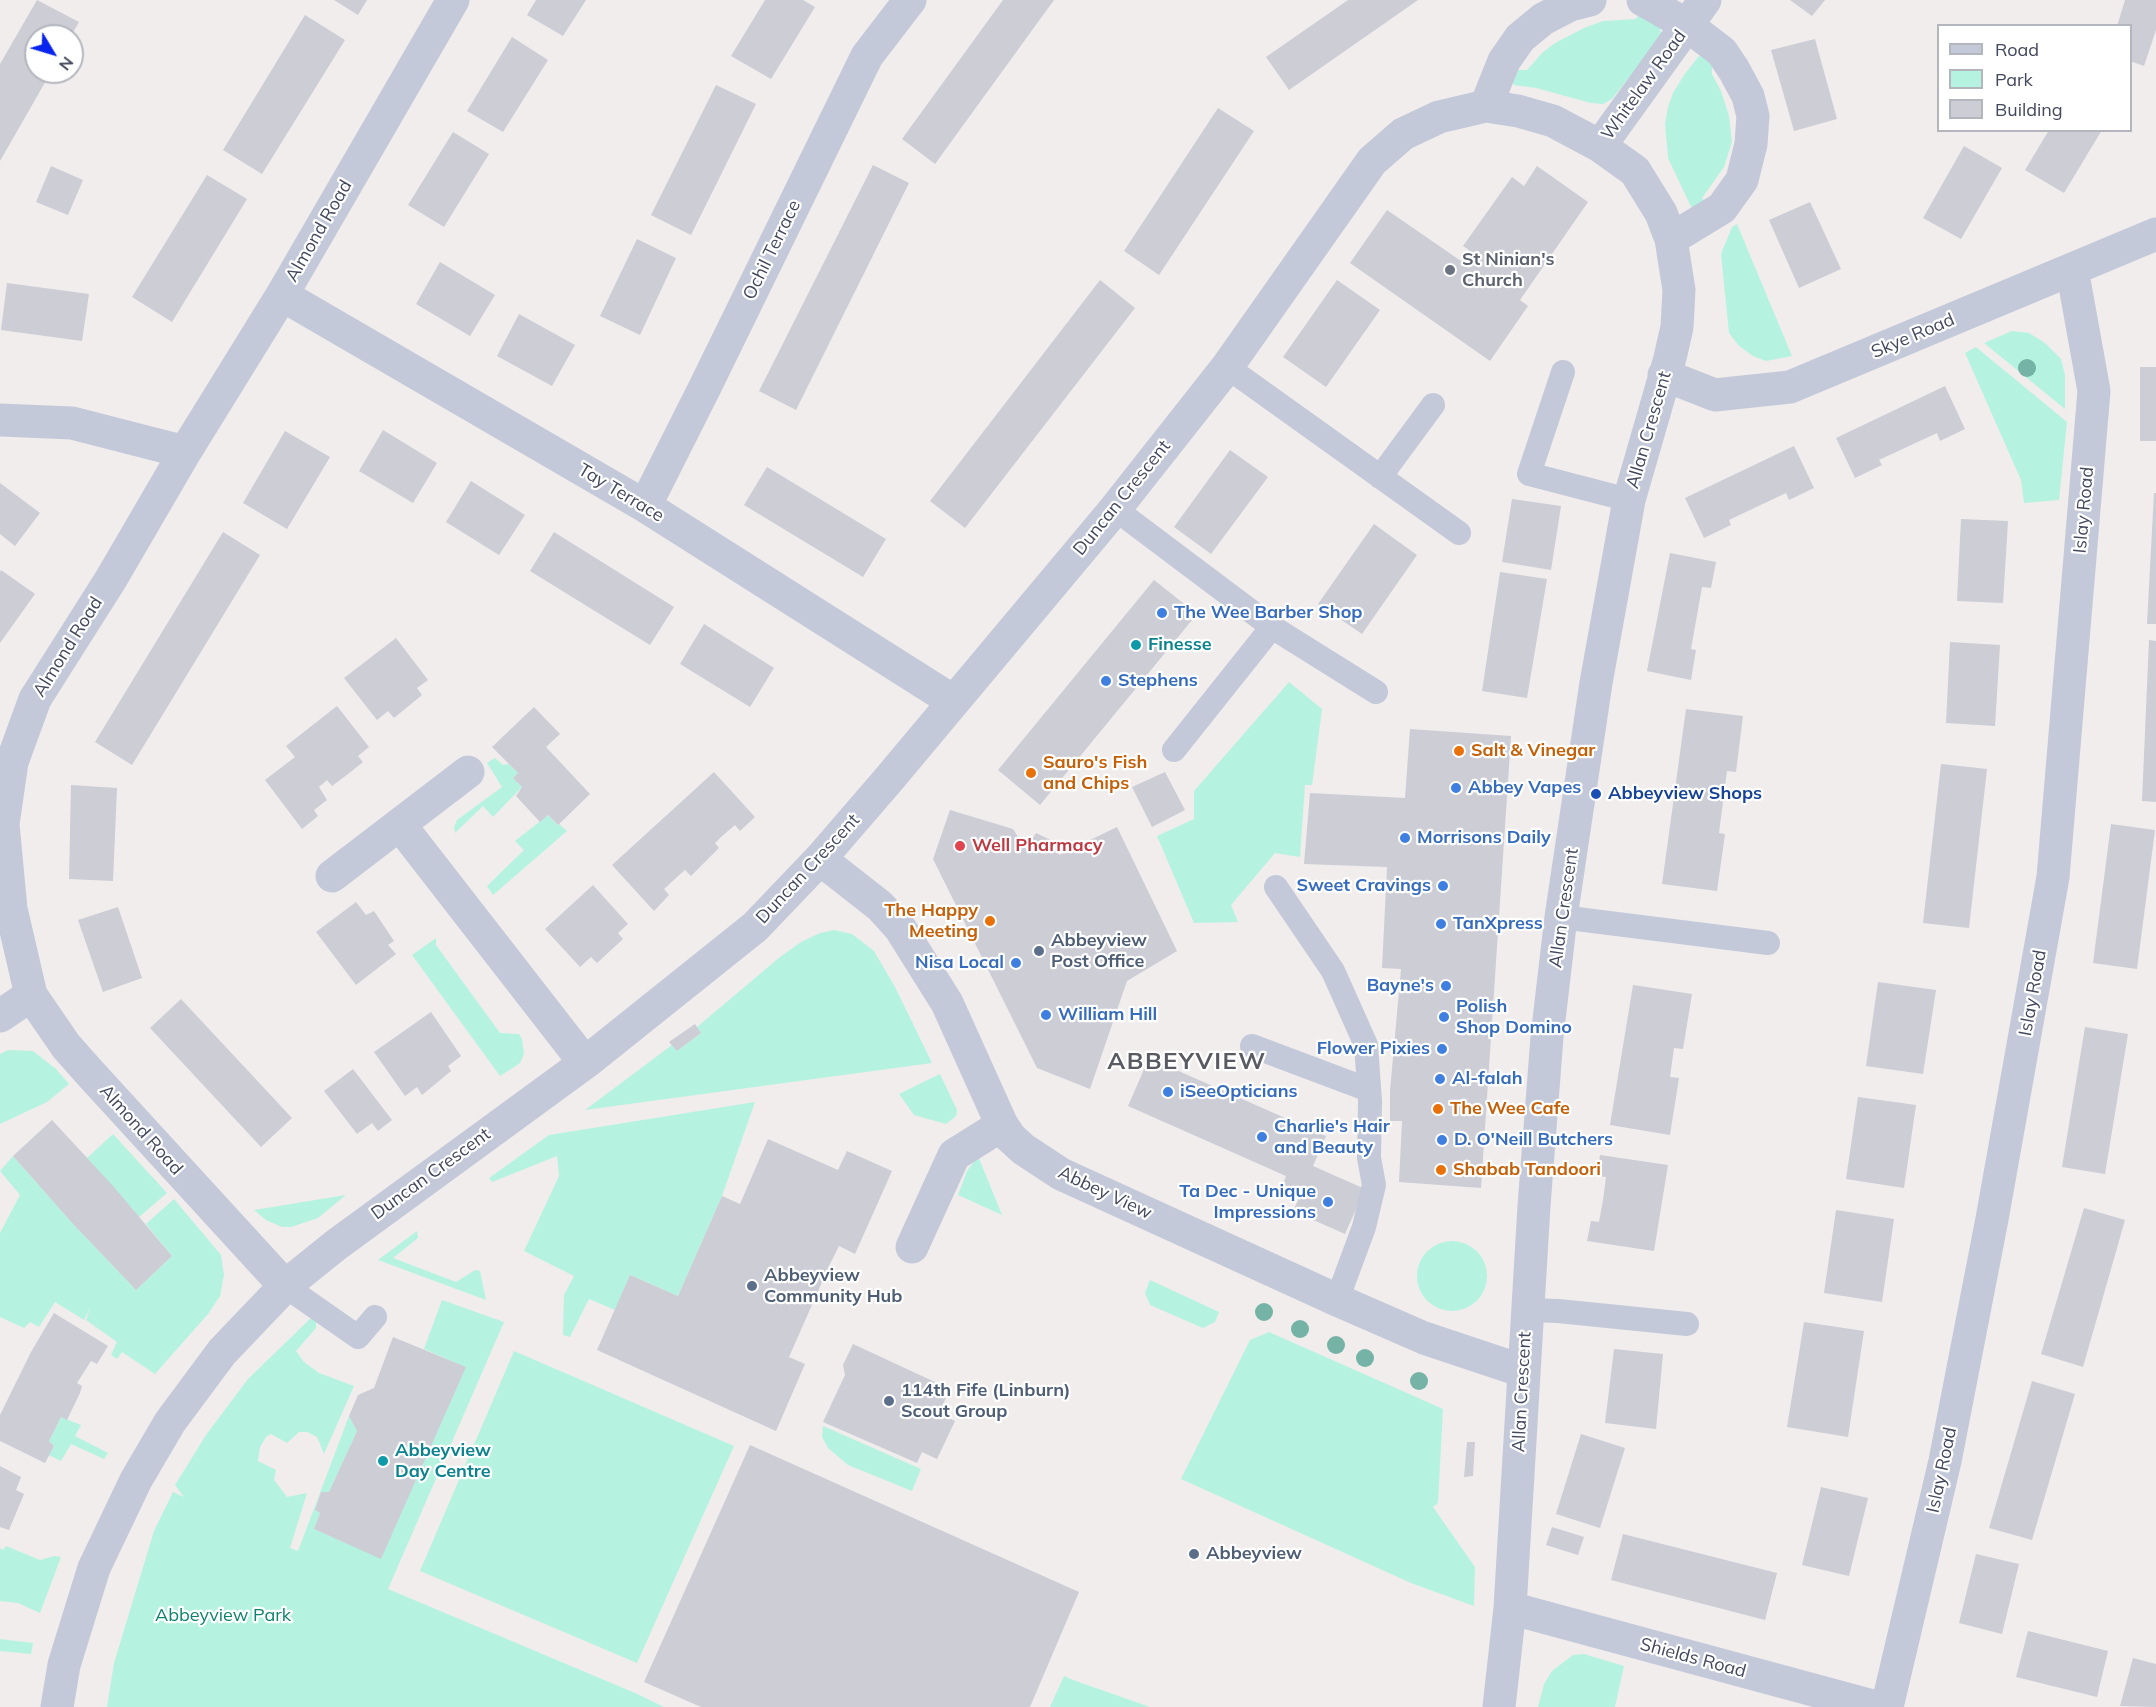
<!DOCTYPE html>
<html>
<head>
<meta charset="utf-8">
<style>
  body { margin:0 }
  #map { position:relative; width:2156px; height:1707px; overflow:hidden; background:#f0edec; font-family:Mulish,sans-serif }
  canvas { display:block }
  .legend { position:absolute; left:1937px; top:24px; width:195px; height:108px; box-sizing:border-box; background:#fff; border:2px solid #b4b6be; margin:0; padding:8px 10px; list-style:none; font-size:18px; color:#43485c }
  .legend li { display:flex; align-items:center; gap:12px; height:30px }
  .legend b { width:30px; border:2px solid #b4b6be }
  .north { position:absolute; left:24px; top:24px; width:60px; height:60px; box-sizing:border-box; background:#fff; border:2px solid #b4b6be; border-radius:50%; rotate:128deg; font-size:16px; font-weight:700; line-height:24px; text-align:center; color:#43485c }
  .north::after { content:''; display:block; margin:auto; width:21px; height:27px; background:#0824ee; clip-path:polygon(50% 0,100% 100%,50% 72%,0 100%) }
</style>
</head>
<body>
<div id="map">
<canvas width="2156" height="1707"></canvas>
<ul class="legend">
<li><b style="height:8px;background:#c4c9d9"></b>Road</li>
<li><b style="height:16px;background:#b5f3e0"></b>Park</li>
<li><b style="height:16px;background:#cccdd5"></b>Building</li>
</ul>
<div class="north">N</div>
</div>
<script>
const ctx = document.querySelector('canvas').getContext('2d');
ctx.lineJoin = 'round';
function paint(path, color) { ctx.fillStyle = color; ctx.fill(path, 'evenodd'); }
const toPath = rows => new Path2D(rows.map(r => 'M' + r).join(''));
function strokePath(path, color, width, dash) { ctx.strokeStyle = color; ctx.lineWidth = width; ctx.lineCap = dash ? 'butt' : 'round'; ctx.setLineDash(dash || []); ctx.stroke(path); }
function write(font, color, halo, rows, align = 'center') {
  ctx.font = font + ' Mulish,sans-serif'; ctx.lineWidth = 4.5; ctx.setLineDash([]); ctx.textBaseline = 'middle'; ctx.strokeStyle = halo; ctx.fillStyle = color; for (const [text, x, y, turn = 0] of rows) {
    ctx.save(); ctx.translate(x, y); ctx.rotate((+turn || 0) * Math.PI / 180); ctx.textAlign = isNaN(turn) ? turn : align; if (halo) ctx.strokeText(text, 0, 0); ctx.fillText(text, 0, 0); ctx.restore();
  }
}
paint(toPath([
  [1640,11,1659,25,1661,33,1655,44,1612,99,1603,104,1591,103,1536,88,1514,85,1512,81,1516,70,1527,70,1542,53,1555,43,1584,28,1603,21,1636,19],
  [1699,56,1707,59,1712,63,1712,74,1721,91,1729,116,1732,142,1724,167,1702,198,1707,204,1693,211,1668,158,1665,124,1668,107,1673,93,1684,75],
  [1737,224,1792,356,1766,361,1753,356,1739,346,1729,333,1721,254,1732,227],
  [2012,331,2029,333,2045,343,2061,359,2065,375,2065,409,1984,343],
  [1976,347,2067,422,2059,500,2024,503,2021,480,1965,353],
  [1289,682,1322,709,1312,785,1305,785,1300,857,1275,853,1231,905,1238,922,1194,923,1157,836,1194,819,1194,791],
  [495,758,503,765,509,764,518,773,513,778,522,787,493,817,483,806,455,833,454,827,457,820,502,787,487,763],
  [548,815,557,825,559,824,567,831,493,895,487,886,524,850,515,841],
  [834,930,852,934,874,951,895,987,932,1063,585,1110,672,1045,677,1051,701,1033,697,1027,780,957,801,942,820,933],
  [436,938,436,945,500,1033,519,1034,522,1039,524,1054,520,1063,500,1076,412,955],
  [8,1050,33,1051,56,1069,69,1084,47,1102,0,1124,0,1054],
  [940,1074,957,1110,956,1116,946,1124,914,1115,899,1094],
  [755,1102,722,1196,678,1296,630,1275,615,1310,589,1299,570,1337,563,1335,564,1295,574,1276,524,1251,559,1176,557,1156,492,1182,489,1178,549,1135],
  [113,1134,167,1193,139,1217,87,1158],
  [13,1156,73,1224,136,1290,172,1256,146,1224,174,1199,221,1255,224,1275,220,1296,208,1314,155,1374,122,1352,117,1359,111,1355,117,1342,86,1320,90,1308,84,1320,55,1302,39,1327,30,1322,24,1328,0,1317,0,1233,20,1195,0,1171],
  [978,1156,1002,1215,958,1195,967,1171],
  [346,1195,318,1218,291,1227,282,1227,266,1220,254,1210],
  [417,1231,418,1238,393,1258,456,1282,475,1270,480,1271,486,1300,378,1260],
  '1417 1276a35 35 0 1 1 70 0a35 35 0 1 1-70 0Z',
  [1150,1280,1219,1312,1215,1322,1203,1328,1150,1305,1145,1293],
  [442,1300,504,1322,388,1589,635,1693,664,1707,107,1707,114,1663,154,1531,173,1492,184,1497,175,1485,206,1435,248,1379,312,1317,316,1322,316,1328,296,1351,304,1362,319,1373,354,1386,324,1454,317,1437,307,1432,299,1432,287,1443,271,1434,266,1437,260,1447,258,1461,276,1470,274,1480,287,1497,307,1493,290,1548,298,1551,349,1416,357,1431,329,1492,321,1492,315,1510,320,1513,314,1529,381,1558,465,1367,424,1349],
  [1269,1332,1443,1409,1438,1503,1433,1507,1475,1567,1474,1606,1411,1583,1181,1479,1250,1340],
  [514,1351,734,1446,637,1663,420,1571],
  [61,1417,81,1425,75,1436,108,1453,104,1459,71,1444,61,1461,49,1455,54,1446,49,1441],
  [823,1426,921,1469,912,1491,848,1465,828,1448,822,1437],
  [6,1546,40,1560,54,1556,61,1557,40,1613,18,1603,0,1601,0,1548,3,1550],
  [0,1639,33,1643,31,1654,0,1651],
  [1584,1654,1624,1666,1615,1707,1538,1707,1544,1684,1552,1671,1573,1655],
  [1064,1676,1073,1680,1150,1707,1050,1707]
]), '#b5f3e0');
paint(toPath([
  [37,0,79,22,71,36,36,36,36,72,51,72,0,161,0,64],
  [334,0,367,0,358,15],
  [536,0,586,0,563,36,527,15],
  [765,0,803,0,815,7,771,79,731,56],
  [1003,0,1054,0,935,164,902,139],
  [1348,0,1418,0,1289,90,1266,57],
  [1790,0,1825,0,1812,16],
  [2125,0,2156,0,2156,30,2144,66,2130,61,2130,26,2117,26],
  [305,15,345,40,262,174,223,150],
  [512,37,548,60,503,132,467,111],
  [1815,39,1837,119,1794,131,1771,50],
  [716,85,756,104,691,235,651,215],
  [1218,108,1254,131,1159,275,1124,251],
  [2049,130,2102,130,2064,193,2025,170],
  [453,132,489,154,444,227,408,205],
  [1964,146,2002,168,1961,239,1923,218],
  [873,165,909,183,796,410,759,391],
  [51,166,83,180,68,215,36,202],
  [1537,166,1588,202,1520,300,1528,306,1490,361,1350,263,1387,210,1461,261,1469,250,1463,246,1512,177,1524,186],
  [207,175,247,199,172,322,132,297],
  [1810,202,1841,269,1799,288,1769,220],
  [637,239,676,258,640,335,600,316],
  [440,262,495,295,470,336,416,304],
  [1100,280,1135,308,965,528,930,501],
  [1337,280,1380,310,1326,387,1283,357],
  [7,283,89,294,82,341,1,330],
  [519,314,575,345,552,386,497,356],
  [2140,367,2156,367,2156,441,2140,441],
  [1945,386,1965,429,1940,441,1937,433,1879,460,1882,465,1855,478,1836,438],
  [383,430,437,463,413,503,359,471],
  [285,431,330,457,287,529,243,503],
  [1794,446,1814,488,1789,500,1786,493,1729,520,1731,525,1704,538,1685,498],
  [1230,450,1268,477,1211,554,1174,527],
  [767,467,886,539,863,577,744,505],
  [471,481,525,515,499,555,446,522],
  [0,483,40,513,15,546,0,534],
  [2154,493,2156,493,2156,624,2147,624],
  [1512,499,1561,506,1551,570,1502,562],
  [1961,519,2008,521,2003,603,1957,601],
  [1374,524,1417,555,1362,634,1318,604],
  [223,532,260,555,132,765,95,742],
  [554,532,674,607,650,645,530,571],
  [1670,553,1716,562,1711,588,1702,587,1691,649,1696,650,1691,680,1647,671],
  [1,570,35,594,0,643,0,572],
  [1500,572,1547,579,1527,698,1482,691],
  [1154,580,1197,614,1040,805,998,770],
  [704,624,774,668,750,707,680,664],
  [396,638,428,680,417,688,422,695,394,718,388,711,377,720,344,678],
  [2149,640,2156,641,2156,802,2142,801],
  [1950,642,2000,645,1995,726,1946,723],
  [337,706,369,747,358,756,363,762,348,774,332,786,327,780,319,787,327,800,314,810,318,816,302,829,265,780,295,757,286,746],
  [534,707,560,734,546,747,590,794,558,825,548,815,540,822,516,796,522,787,513,778,518,773,492,747],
  [1686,709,1743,716,1736,772,1727,771,1719,833,1725,834,1717,891,1662,884],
  [1410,729,1511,736,1481,1188,1399,1182,1402,1121,1390,1121,1390,1091,1401,969,1382,968,1387,867,1304,864,1310,793,1405,798],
  [1941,764,1987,769,1969,928,1923,923],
  [714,772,755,817,740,831,735,825,721,837,715,843,719,848,691,876,685,870,677,877,664,889,669,895,654,911,612,865],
  [1165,772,1185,810,1152,827,1132,787],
  [71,785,117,788,113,881,69,879],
  [950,810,1013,829,1026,849,1036,833,1057,843,1059,855,1117,827,1177,951,1127,981,1090,1089,1037,1068,933,859],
  [2111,824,2155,830,2137,969,2093,963],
  [593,885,628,924,618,933,623,939,597,963,591,957,580,967,545,929],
  [356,902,366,915,374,911,394,941,388,945,396,954,356,985,316,932],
  [118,907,142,978,103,992,78,920],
  [1878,982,1936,990,1923,1074,1866,1066],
  [1633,985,1692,994,1683,1049,1674,1048,1670,1077,1679,1078,1670,1135,1610,1125],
  [181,999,292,1118,261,1147,150,1028],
  [431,1012,461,1056,448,1066,451,1071,422,1095,417,1087,405,1096,374,1052],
  [695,1024,701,1033,677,1051,669,1042],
  [2085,1027,2128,1034,2105,1174,2062,1167],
  [1149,1058,1326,1136,1313,1166,1365,1189,1345,1234,1293,1211,1302,1192,1283,1185,1286,1176,1128,1106],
  [353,1069,392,1120,378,1131,372,1123,357,1134,324,1091],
  [1858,1097,1916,1105,1904,1188,1846,1179],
  [52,1120,114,1187,172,1256,136,1290,73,1224,13,1156],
  [768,1139,838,1170,847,1151,892,1171,855,1254,839,1246,830,1264,789,1357,805,1364,776,1431,597,1350,630,1275,678,1296,722,1196,740,1204],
  [1600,1155,1668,1165,1654,1251,1587,1241,1591,1221,1599,1222,1603,1200,1606,1177,1597,1176],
  [2084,1208,2125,1220,2083,1367,2041,1354],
  [1836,1210,1894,1219,1882,1302,1824,1293],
  [54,1313,108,1346,97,1364,91,1361,77,1383,82,1386,80,1393,67,1420,61,1417,49,1441,54,1446,45,1463,0,1441,0,1415,31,1352],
  [1804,1322,1864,1331,1848,1437,1787,1427],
  [393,1337,466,1367,381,1559,314,1529,320,1513,315,1510,321,1492,329,1492,357,1431,349,1416,358,1395,374,1388],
  [853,1344,950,1389,939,1413,955,1421,937,1459,922,1452,917,1463,823,1422,845,1375,843,1365],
  [1614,1349,1663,1354,1656,1429,1605,1423],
  [2032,1381,2075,1394,2032,1540,1989,1528],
  [1581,1434,1625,1448,1600,1528,1556,1514],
  [1467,1442,1475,1442,1473,1476,1464,1477],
  [750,1445,1079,1592,1030,1707,701,1707,644,1682],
  [0,1466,21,1477,16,1490,24,1494,9,1530,0,1527],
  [1821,1487,1868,1498,1849,1576,1802,1565],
  [1552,1527,1584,1537,1578,1555,1546,1545],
  [1623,1534,1777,1573,1765,1620,1611,1580],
  [1976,1554,2019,1564,2002,1634,1959,1623],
  [2028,1631,2108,1651,2097,1697,2016,1677],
  [2133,1658,2156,1664,2156,1707,2120,1706]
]), '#cccdd5');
strokePath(toPath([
  [1227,367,1459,533],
  [1563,372,1529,474,1629,500],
  [1380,477,1433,405],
  [1115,509,1272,627,1376,692],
  [1174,750,1272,627],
  [1276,887,1333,971,1366,1045,1370,1101,1369,1158,1374,1185,1364,1227,1337,1300],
  [1561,917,1768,943],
  [1252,1046,1369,1090],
  [285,1286,358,1337,375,1317],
  [1527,1310,1558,1311,1687,1324]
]), '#c4c9d9', 24);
strokePath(toPath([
  [1643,0,1687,25,1722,52,1734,70,1748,96,1753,116,1751,144,1742,180,1722,208,1671,239],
  [1486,106,1504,61,1520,38,1543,19,1570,5,1590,0],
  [1600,146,1705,0],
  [282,295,645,506,953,701],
  [1664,375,1715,395,1790,387,2156,234],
  [0,420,72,423,185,452],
  [645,506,704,389,867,56,910,0],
  [400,825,585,1063],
  [820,859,880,906,900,928,947,1003,1002,1125,1010,1137,1023,1149,1061,1174,1337,1300,1424,1338,1523,1371],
  [332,876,468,772],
  [0,1016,31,995],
  [912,1247,954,1155,1002,1125],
  [285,1286,89,1072,66,1046,31,995,11,909,3,824,12,762,35,699,111,579,185,452,282,295,453,0],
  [1510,1608,1876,1707],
  [57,1707,64,1665,94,1568,136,1480,170,1422,222,1352,285,1286,336,1245,585,1063,755,927,820,859,889,779,1115,509,1227,367,1372,161,1403,134,1439,117,1486,106,1518,111,1553,121,1600,146,1635,171,1661,213,1671,239,1679,290,1677,327,1670,358,1629,500,1596,683,1561,917,1547,1037,1534,1206,1510,1608,1499,1707],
  [1887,1707,1945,1461,1992,1219,2053,877,2094,391,2072,269]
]), '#c4c9d9', 33);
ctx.fillStyle = '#74b3a6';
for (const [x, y] of [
  [2027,368],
  [1264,1312],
  [1300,1329],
  [1336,1345],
  [1365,1358],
  [1419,1381]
]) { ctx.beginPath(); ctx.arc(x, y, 9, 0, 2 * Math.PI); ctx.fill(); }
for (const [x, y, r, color] of [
  [1450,270,6,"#6b7280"],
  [1162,613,6,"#3f7fe0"],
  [1136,645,6,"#0f9aa8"],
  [1106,681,6,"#3f7fe0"],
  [1459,751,6,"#e8710a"],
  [1031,773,6,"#e8710a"],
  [1456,788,6,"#3f7fe0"],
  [1596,794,6,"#1a4fb4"],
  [1405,838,6,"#3f7fe0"],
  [960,846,6,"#e0444e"],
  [1443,886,6,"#3f7fe0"],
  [990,921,6,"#e8710a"],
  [1441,924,6,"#3f7fe0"],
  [1039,951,6,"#5c6f8a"],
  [1016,963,6,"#3f7fe0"],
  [1446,986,6,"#3f7fe0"],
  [1046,1015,6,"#3f7fe0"],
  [1444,1017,6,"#3f7fe0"],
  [1442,1049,6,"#3f7fe0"],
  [1440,1079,6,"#3f7fe0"],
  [1168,1092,6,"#3f7fe0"],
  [1438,1109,6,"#e8710a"],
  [1262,1137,6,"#3f7fe0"],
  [1442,1140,6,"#3f7fe0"],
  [1441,1170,6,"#e8710a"],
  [1328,1202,6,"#3f7fe0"],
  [752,1286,6,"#5c6f8a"],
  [889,1401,6,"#5c6f8a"],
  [383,1461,6,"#0f9aa8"],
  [1194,1554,6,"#5c6f8a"]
]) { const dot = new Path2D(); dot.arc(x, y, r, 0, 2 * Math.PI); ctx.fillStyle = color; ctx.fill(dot); strokePath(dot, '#fff', 2); }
write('18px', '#43485c', '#fff', [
  ["Whitelaw Road",1644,85,-54],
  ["Almond Road",319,231,-60],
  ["Ochil Terrace",772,250,-64],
  ["Skye Road",1913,336,-23],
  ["Allan Crescent",1649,430,-74],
  ["Tay Terrace",621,493,31],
  ["Duncan Crescent",1122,498,-51],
  ["Islay Road",2084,510,-85],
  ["Almond Road",68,647,-58],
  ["Duncan Crescent",808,869,-47],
  ["Allan Crescent",1564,908,-82],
  ["Islay Road",2033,993,-80],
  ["Almond Road",141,1130,48],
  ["Duncan Crescent",431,1174,-36],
  ["Abbey View",1105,1193,25],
  ["Allan Crescent",1522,1392,-87],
  ["Islay Road",1942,1470,-78],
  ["Shields Road",1693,1658,15]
]);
write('bold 18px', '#5b616d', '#fff', [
  ["St Ninian's",1462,260],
  ["Church",1462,281]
], 'left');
write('bold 18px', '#366cbe', '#fff', [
  ["The Wee Barber Shop",1174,613],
  ["Stephens",1118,681],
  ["Abbey Vapes",1468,788],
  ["Morrisons Daily",1417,838],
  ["Sweet Cravings",1431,886,"right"],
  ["TanXpress",1453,924],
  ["Nisa Local",1004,963,"right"],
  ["Bayne's",1434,986,"right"],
  ["Polish",1456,1007],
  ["Shop Domino",1456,1028],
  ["William Hill",1058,1015],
  ["Flower Pixies",1430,1049,"right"],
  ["Al-falah",1452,1079],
  ["iSeeOpticians",1180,1092],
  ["Charlie's Hair",1274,1127],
  ["and Beauty",1274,1148],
  ["D. O'Neill Butchers",1454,1140],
  ["Ta Dec - Unique",1316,1192,"right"],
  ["Impressions",1316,1213,"right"]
], 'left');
write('bold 18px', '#0d838f', '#fff', [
  ["Finesse",1148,645],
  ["Abbeyview",395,1451],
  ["Day Centre",395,1472]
], 'left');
write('bold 18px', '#c56008', '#fff', [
  ["Salt & Vinegar",1471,751],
  ["Sauro's Fish",1043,763],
  ["and Chips",1043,784],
  ["The Happy",978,911,"right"],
  ["Meeting",978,932,"right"],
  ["The Wee Cafe",1450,1109],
  ["Shabab Tandoori",1453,1170]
], 'left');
write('bold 18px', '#164399', '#fff', [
  ["Abbeyview Shops",1608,794]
], 'left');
write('bold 18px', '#be3a42', '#fff', [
  ["Well Pharmacy",972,846]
], 'left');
write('bold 18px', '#4e5e75', '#fff', [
  ["Abbeyview",1051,941],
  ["Post Office",1051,962],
  ["Abbeyview",764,1276],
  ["Community Hub",764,1297],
  ["114th Fife (Linburn)",901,1391],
  ["Scout Group",901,1412],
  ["Abbeyview",1206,1554]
], 'left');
write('18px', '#0e836d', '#fff', [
  ["Abbeyview Park",223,1616]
]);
ctx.letterSpacing = '1.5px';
write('bold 24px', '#595a62', '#fff', [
  ["ABBEYVIEW",1187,1062]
]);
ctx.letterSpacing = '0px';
</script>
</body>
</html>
